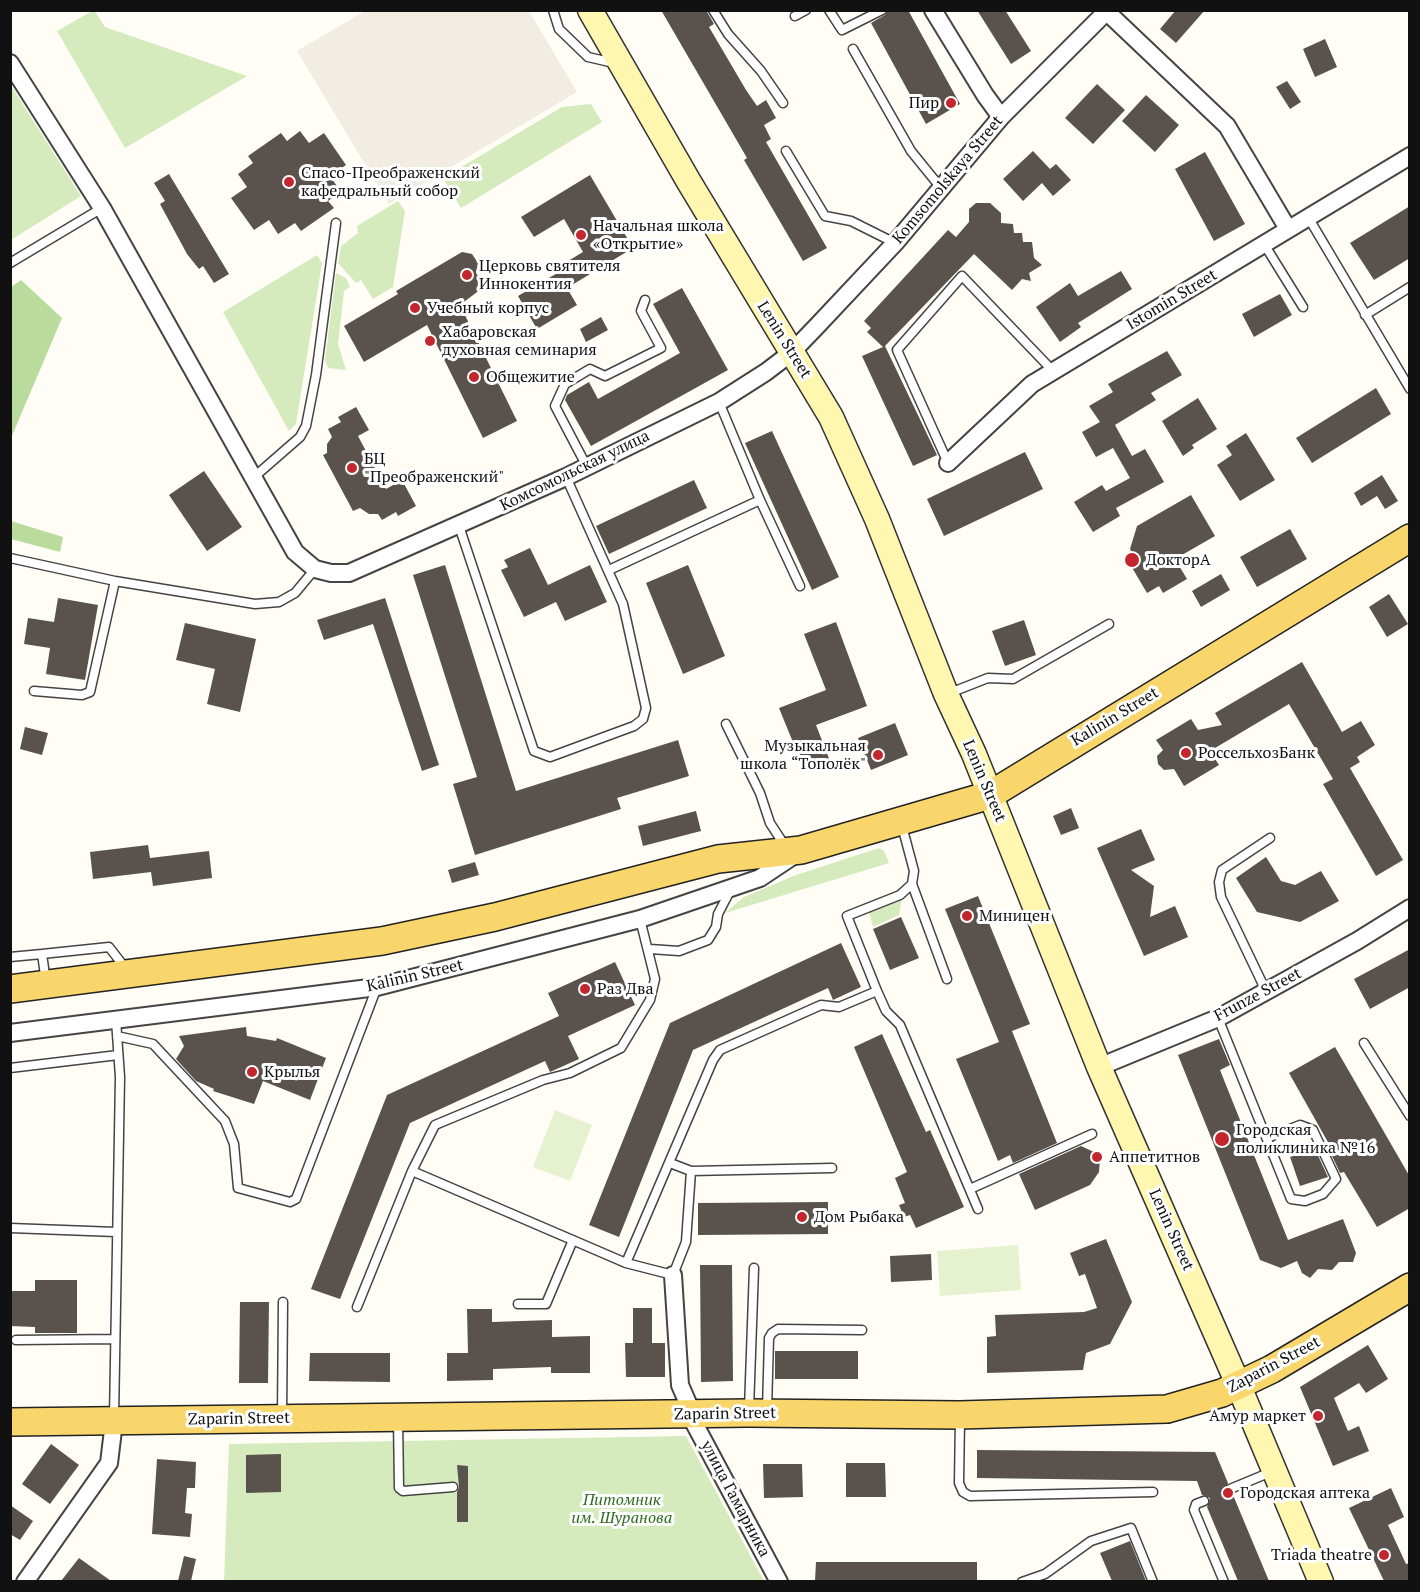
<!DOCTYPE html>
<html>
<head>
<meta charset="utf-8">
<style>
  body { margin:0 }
  #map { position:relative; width:1420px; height:1592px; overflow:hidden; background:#fffdf5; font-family:"PT Serif",serif }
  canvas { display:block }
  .frame { position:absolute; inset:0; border:12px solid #111; pointer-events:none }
</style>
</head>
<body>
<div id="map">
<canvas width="1420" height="1592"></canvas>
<div class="frame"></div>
</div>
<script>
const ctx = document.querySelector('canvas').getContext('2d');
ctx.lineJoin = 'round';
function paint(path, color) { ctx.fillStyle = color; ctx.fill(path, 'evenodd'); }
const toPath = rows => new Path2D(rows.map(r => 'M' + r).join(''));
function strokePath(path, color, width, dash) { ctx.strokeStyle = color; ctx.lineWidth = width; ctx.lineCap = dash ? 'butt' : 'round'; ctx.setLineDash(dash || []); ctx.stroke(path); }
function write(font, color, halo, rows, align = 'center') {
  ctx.font = font + ' "PT Serif",serif'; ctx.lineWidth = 6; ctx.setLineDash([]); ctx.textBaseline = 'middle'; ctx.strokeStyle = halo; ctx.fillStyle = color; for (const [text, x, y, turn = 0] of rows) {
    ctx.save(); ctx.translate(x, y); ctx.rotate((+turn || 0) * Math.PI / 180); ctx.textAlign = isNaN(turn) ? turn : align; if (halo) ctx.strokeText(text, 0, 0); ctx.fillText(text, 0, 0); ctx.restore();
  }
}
paint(toPath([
  [94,10,105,27,247,76,125,148,57,31],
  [10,84,81,196,11,240,10,240],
  [591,104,602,122,461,208,443,178,562,107],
  [398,201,405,211,393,287,373,299,361,280,356,283,338,263,341,246,358,233,357,226],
  [317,255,322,263,296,424,289,431,223,312],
  [336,273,346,278,350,287,344,291,338,344,346,370,328,368,325,360],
  [879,848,884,851,889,863,725,913,744,897,796,875],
  [902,899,899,915,873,927,869,912],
  [686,1436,764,1581,224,1582,229,1444]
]), '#d5ebbd');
paint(toPath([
  [21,280,62,318,11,438,11,287],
  [11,521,63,537,60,552,11,539]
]), '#b9dc9c');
paint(toPath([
  [555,1110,592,1125,570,1181,533,1167],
  [1018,1245,1021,1290,940,1296,937,1251]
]), '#e6f2cf');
paint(toPath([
  [365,11,529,11,577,92,389,204,297,51]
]), '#f1ede2');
paint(toPath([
  [661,10,706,10,714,24,709,27,746,90,757,106,766,100,776,118,764,125,771,139,766,142,827,248,803,261,744,160,747,158],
  [888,10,908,10,960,104,926,124,871,23,885,15],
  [977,10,1005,10,1031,51,1011,64],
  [1176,10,1205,10,1176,43,1160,29],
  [1325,39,1337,67,1315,77,1303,49],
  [1287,81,1301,102,1290,109,1276,87],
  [1097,84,1125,110,1093,144,1065,118],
  [1146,95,1179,125,1155,152,1122,121],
  [300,131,309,143,324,133,346,165,330,176,341,192,328,201,334,208,301,231,295,223,278,234,269,220,254,230,231,198,247,187,238,174,253,163,248,156,281,133,287,141],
  [1033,151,1050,169,1056,164,1071,180,1053,196,1042,183,1023,201,1003,179],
  [1205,152,1245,224,1214,241,1175,169],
  [169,174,229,274,214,283,203,266,199,269,187,254,160,204,165,201,154,183],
  [590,175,633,248,567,288,577,305,537,329,518,296,566,268,563,264,583,252,564,219,534,237,521,217],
  [976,203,990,203,1001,213,1001,223,1013,224,1014,233,1022,233,1023,242,1032,242,1034,258,1042,265,1029,273,1031,281,1022,279,1012,290,974,254,885,346,937,455,913,466,862,356,883,347,867,332,871,328,864,321,948,230,956,237,969,222,969,209],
  [1410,206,1410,258,1374,280,1350,243],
  [462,252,472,254,478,263,476,273,485,286,460,305,517,421,483,438,427,325,364,362,344,326,398,294,396,291],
  [1121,271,1132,289,1078,323,1081,327,1060,342,1036,307,1070,283,1078,296],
  [682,288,728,370,591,446,565,400,567,395,589,382,598,399,680,353,653,304],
  [1280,294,1292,315,1254,337,1242,314],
  [601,317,608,330,586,342,580,329],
  [1167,351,1182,375,1151,393,1156,400,1115,425,1132,456,1145,449,1164,482,1116,508,1120,516,1093,532,1074,502,1102,485,1106,491,1130,478,1113,448,1096,457,1082,432,1100,422,1089,406,1113,392,1108,384],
  [1376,388,1391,414,1312,463,1296,438],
  [1198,398,1217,429,1192,445,1194,448,1183,456,1162,421],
  [356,407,369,430,358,436,386,489,402,480,416,506,398,516,396,512,382,520,378,514,369,514,360,508,353,511,323,455,327,453,327,444,332,437,328,429,341,422,338,417],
  [772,431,839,577,812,590,745,443],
  [1246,433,1275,480,1240,501,1217,465,1232,455,1226,446],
  [1025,452,1043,489,944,536,927,499],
  [204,471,242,527,207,551,169,495],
  [1382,475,1398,501,1385,509,1377,496,1361,506,1354,493],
  [694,480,707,508,609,554,596,526],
  [1191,495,1215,536,1175,559,1187,579,1163,593,1159,586,1147,593,1127,559,1134,556,1130,549,1137,526],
  [1290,529,1307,559,1257,587,1240,557],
  [530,548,548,585,590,565,607,602,565,621,556,602,524,617,501,570,508,567,504,560],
  [445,565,516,791,678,740,689,776,617,798,621,809,475,855,453,784,477,777,413,575],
  [688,565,725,656,683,674,646,583],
  [1221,574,1230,590,1201,607,1192,591],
  [1389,594,1408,624,1387,637,1369,607],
  [58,598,98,605,85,680,46,674,50,648,24,644,28,618,54,622],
  [385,598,439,765,422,771,373,624,324,640,317,620],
  [1024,620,1036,655,1005,666,992,631],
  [836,622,867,706,816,725,830,761,801,762,779,708,826,690,804,634],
  [185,623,256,639,240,712,207,704,215,669,176,660],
  [1302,662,1342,732,1361,721,1375,745,1357,757,1360,762,1350,768,1403,860,1376,876,1323,784,1333,779,1289,704,1210,751,1219,765,1184,786,1174,769,1164,770,1158,764,1157,756,1163,750,1156,740,1191,719,1198,730,1222,725,1215,713],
  [895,723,908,755,871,770,858,738],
  [25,727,48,733,42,755,20,749],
  [1071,808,1079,828,1061,835,1053,816],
  [696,811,701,831,643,846,638,826],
  [1141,829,1155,860,1131,870,1154,886,1150,917,1175,906,1188,937,1144,956,1097,848],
  [148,845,150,858,209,851,212,878,153,886,151,872,93,879,90,852],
  [1266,857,1281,881,1295,885,1321,871,1339,901,1300,922,1257,912,1236,878],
  [475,862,479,875,452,883,448,870],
  [978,896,1030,1024,1012,1031,1057,1143,1013,1163,1010,1155,998,1161,956,1059,999,1042,945,909],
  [901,917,919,958,890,970,873,929],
  [841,943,861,987,833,1000,828,988,693,1050,619,1237,589,1225,670,1023],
  [1410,949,1410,987,1370,1009,1354,979],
  [615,962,635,1005,568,1036,579,1059,550,1072,545,1061,410,1123,340,1299,311,1289,387,1095,559,1016,548,993],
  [246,1027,247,1036,276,1041,277,1038,326,1058,310,1100,263,1081,254,1104,213,1091,214,1089,196,1081,176,1059,184,1046,179,1036],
  [882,1034,926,1132,930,1130,964,1207,916,1228,910,1215,904,1217,899,1205,905,1203,895,1178,907,1172,854,1047],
  [1219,1039,1230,1065,1220,1070,1288,1240,1343,1219,1356,1253,1353,1262,1339,1262,1332,1270,1318,1269,1310,1278,1302,1273,1297,1261,1281,1268,1260,1260,1178,1055],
  [1335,1047,1410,1177,1410,1208,1377,1227,1344,1172,1340,1173,1327,1145,1329,1144,1289,1073],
  [1081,1146,1094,1152,1100,1159,1099,1172,1090,1185,1035,1210,1019,1174],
  [1315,1149,1328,1177,1300,1186,1290,1157],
  [828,1202,828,1234,698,1235,698,1203],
  [1106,1239,1132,1302,1110,1344,1086,1353,1083,1370,987,1373,987,1337,996,1336,995,1315,1084,1312,1097,1308,1085,1274,1079,1276,1070,1253],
  [931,1254,932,1280,891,1282,890,1256],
  [700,1265,732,1265,733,1381,701,1382],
  [35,1280,77,1280,77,1333,35,1333,35,1327,10,1326,10,1291,35,1291],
  [240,1302,269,1302,268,1383,239,1383],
  [633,1308,652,1308,652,1343,665,1343,665,1377,626,1377,625,1343,633,1343],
  [467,1309,492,1309,492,1322,552,1320,552,1337,590,1336,590,1373,551,1373,551,1367,493,1369,493,1380,447,1381,447,1353,468,1353],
  [1368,1345,1388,1379,1366,1393,1359,1383,1334,1398,1348,1431,1359,1426,1369,1451,1333,1466,1300,1387],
  [775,1351,858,1351,858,1379,775,1379],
  [310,1353,390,1353,390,1382,309,1381],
  [51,1444,79,1465,50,1504,22,1484],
  [977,1450,1215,1452,1228,1483,1224,1491,1233,1495,1269,1581,1238,1581,1207,1507,1210,1498,1202,1495,1197,1481,977,1478],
  [281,1454,281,1492,246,1493,246,1455],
  [157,1459,196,1462,195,1488,187,1488,185,1513,192,1514,190,1537,152,1534],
  [846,1463,885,1463,886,1497,846,1497],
  [763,1464,802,1464,803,1497,764,1498],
  [457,1465,468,1466,468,1522,457,1522,457,1492,459,1487],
  [1391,1488,1404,1517,1388,1525,1406,1564,1410,1563,1410,1581,1384,1581,1349,1508],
  [10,1505,33,1521,20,1540,10,1534],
  [1130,1541,1146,1581,1112,1581,1100,1553],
  [184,1556,196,1559,191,1581,178,1581],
  [79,1558,111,1581,61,1581],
  [816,1562,977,1562,977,1581,815,1581]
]), '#5a524d');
const lane = toPath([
  [553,10,559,29,588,57,614,63],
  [713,10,728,34,761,71,783,103],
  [829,10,842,30,882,10],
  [795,16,806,10],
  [853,49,911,151,941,188],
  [786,151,825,216,851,221,895,243],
  [1308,217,1410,389],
  [1264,244,1303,307],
  [10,263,102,208],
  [1365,315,1410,287],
  [948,463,897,350,962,276,1053,371],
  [586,465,555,406,565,384,590,369,605,376,661,348,641,311,645,300],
  [253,478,300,437,306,426,316,375,336,223],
  [760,500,800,586],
  [459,526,534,751,550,757,634,726,643,719,646,708,623,604,566,477],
  [10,558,115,581,255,604,279,602,295,593,315,569],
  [609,570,760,500,719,402],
  [34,691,82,695,90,692,115,581],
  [947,694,988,678,1013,679,1109,624],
  [726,724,760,793,770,823,785,846],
  [912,884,947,979],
  [650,949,679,951,708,940,716,927,718,914,731,889],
  [42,954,109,947,126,969],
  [10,957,42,954,46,982],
  [877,991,886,1011,900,1025,978,1209],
  [1266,991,1221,897,1219,882,1222,870,1270,838],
  [1218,1018,1291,1199,1305,1201,1323,1194,1336,1179,1313,1130,1300,1125,1267,1138],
  [117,1036,153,1044,225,1121,234,1144,238,1188,290,1202,296,1199,377,987],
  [1364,1043,1410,1116],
  [10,1068,118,1055],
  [670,1163,691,1171,832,1168],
  [412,1171,626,1263,673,1275,686,1242,691,1171],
  [970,1189,1092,1134],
  [10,1228,116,1232],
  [626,1263,713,1060,720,1050,821,1005,839,1007,877,991,847,916,900,895,912,884,914,871,902,826],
  [518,1304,546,1304,573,1240],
  [357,1307,412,1171,435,1125,543,1080,570,1073,621,1048,650,1000,655,979,640,919],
  [16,1340,115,1339],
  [749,1409,754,1268],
  [767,1410,769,1338,772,1333,778,1329,862,1330],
  [282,1416,283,1302],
  [114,1418,120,1077,116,1020],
  [398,1419,399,1488,403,1491,453,1487],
  [960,1419,959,1483,963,1492,970,1496,1153,1492],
  [1230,1489,1271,1472],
  [1204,1501,1196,1504,1194,1510,1224,1582],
  [1022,1582,1045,1574,1091,1541,1131,1528,1153,1582]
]);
const street = toPath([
  [933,10,985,95,1001,117],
  [1107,12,1227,126,1288,229],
  [10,63,102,208,295,552,315,569,331,573,349,573,566,477,719,402,766,372,791,353,817,326,895,243,1001,117,1108,10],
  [948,463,1032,384,1410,156],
  [10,1033,377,987,640,919,760,878,796,854],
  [1099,1067,1218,1018,1357,941,1410,908],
  [673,1275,680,1385,693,1415,693,1421,779,1582],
  [25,1582,109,1463,114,1422]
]);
const secondary = toPath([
  [590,10,689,182,831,417,877,519,946,694,974,754,1099,1067,1238,1384,1321,1582]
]);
const primary = toPath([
  [10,989,382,941,495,917,718,859,801,850,990,795,1410,538],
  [10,1422,749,1413,960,1415,1167,1409,1222,1393,1272,1369,1410,1287]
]);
strokePath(lane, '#444', 11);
strokePath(street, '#444', 20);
strokePath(secondary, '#333', 27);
strokePath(primary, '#222', 30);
strokePath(lane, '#fff', 8);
strokePath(street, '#fff', 16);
strokePath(secondary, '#fff6b0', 24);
strokePath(primary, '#f9d66b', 27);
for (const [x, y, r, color] of [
  [951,103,6,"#c4262e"],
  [289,182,6,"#c4262e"],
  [581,235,6,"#c4262e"],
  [467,275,6,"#c4262e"],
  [415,308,6,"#c4262e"],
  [430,341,6,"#c4262e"],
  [474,377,6,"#c4262e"],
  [352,468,6,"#c4262e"],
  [1132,560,8,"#c4262e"],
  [1186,753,6,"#c4262e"],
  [878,755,6,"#c4262e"],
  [967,916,6,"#c4262e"],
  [585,989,6,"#c4262e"],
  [252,1072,6,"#c4262e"],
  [1222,1139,8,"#c4262e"],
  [1097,1157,6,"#c4262e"],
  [802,1217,6,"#c4262e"],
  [1318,1416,6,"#c4262e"],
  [1228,1493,6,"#c4262e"],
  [1384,1555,6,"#c4262e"]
]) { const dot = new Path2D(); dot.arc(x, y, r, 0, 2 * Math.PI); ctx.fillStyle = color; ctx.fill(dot); strokePath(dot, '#fff', 2); }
write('16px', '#111', '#fff', [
  ["Пир",939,103,"right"],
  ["Спасо-Преображенский",301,173],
  ["кафедральный собор",301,191],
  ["Начальная школа",593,226],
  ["«Открытие»",593,244],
  ["Церковь святителя",479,266],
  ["Иннокентия",479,284],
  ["Учебный корпус",427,308],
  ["Хабаровская",442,332],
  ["духовная семинария",442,350],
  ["Общежитие",486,377],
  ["БЦ",364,459],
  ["\"Преображенский\"",364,477],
  ["ДокторА",1146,560],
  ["Музыкальная",866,746,"right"],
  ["школа “Тополёк\"",866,764,"right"],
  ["РоссельхозБанк",1198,753],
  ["Миницен",979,916],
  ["Раз Два",597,989],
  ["Крылья",264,1072],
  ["Городская",1236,1130],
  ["поликлиника №16",1236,1148],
  ["Аппетитнов",1109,1157],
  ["Дом Рыбака",814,1217],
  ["Амур маркет",1306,1416,"right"],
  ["Городская аптека",1240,1493],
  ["Triada theatre",1372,1555,"right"]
], 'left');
write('16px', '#111', '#fff', [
  ["Komsomolskaya Street",948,180,-50],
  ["Istomin Street",1172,300,-31],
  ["Lenin Street",784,340,58],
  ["Комсомольская улица",575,471,-26],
  ["Kalinin Street",1115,717,-31],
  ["Lenin Street",984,781,67],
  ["Kalinin Street",415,976,-13],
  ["Frunze Street",1258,995,-28],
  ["Lenin Street",1171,1230,66],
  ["Zaparin Street",1274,1365,-28],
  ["Zaparin Street",725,1414,-1],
  ["Zaparin Street",239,1419,-1],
  ["улица Гамарника",735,1499,62]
]);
write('italic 16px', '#2f6b1f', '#fff', [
  ["Питомник",622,1500],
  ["им. Шуранова",622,1518]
]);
</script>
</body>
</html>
